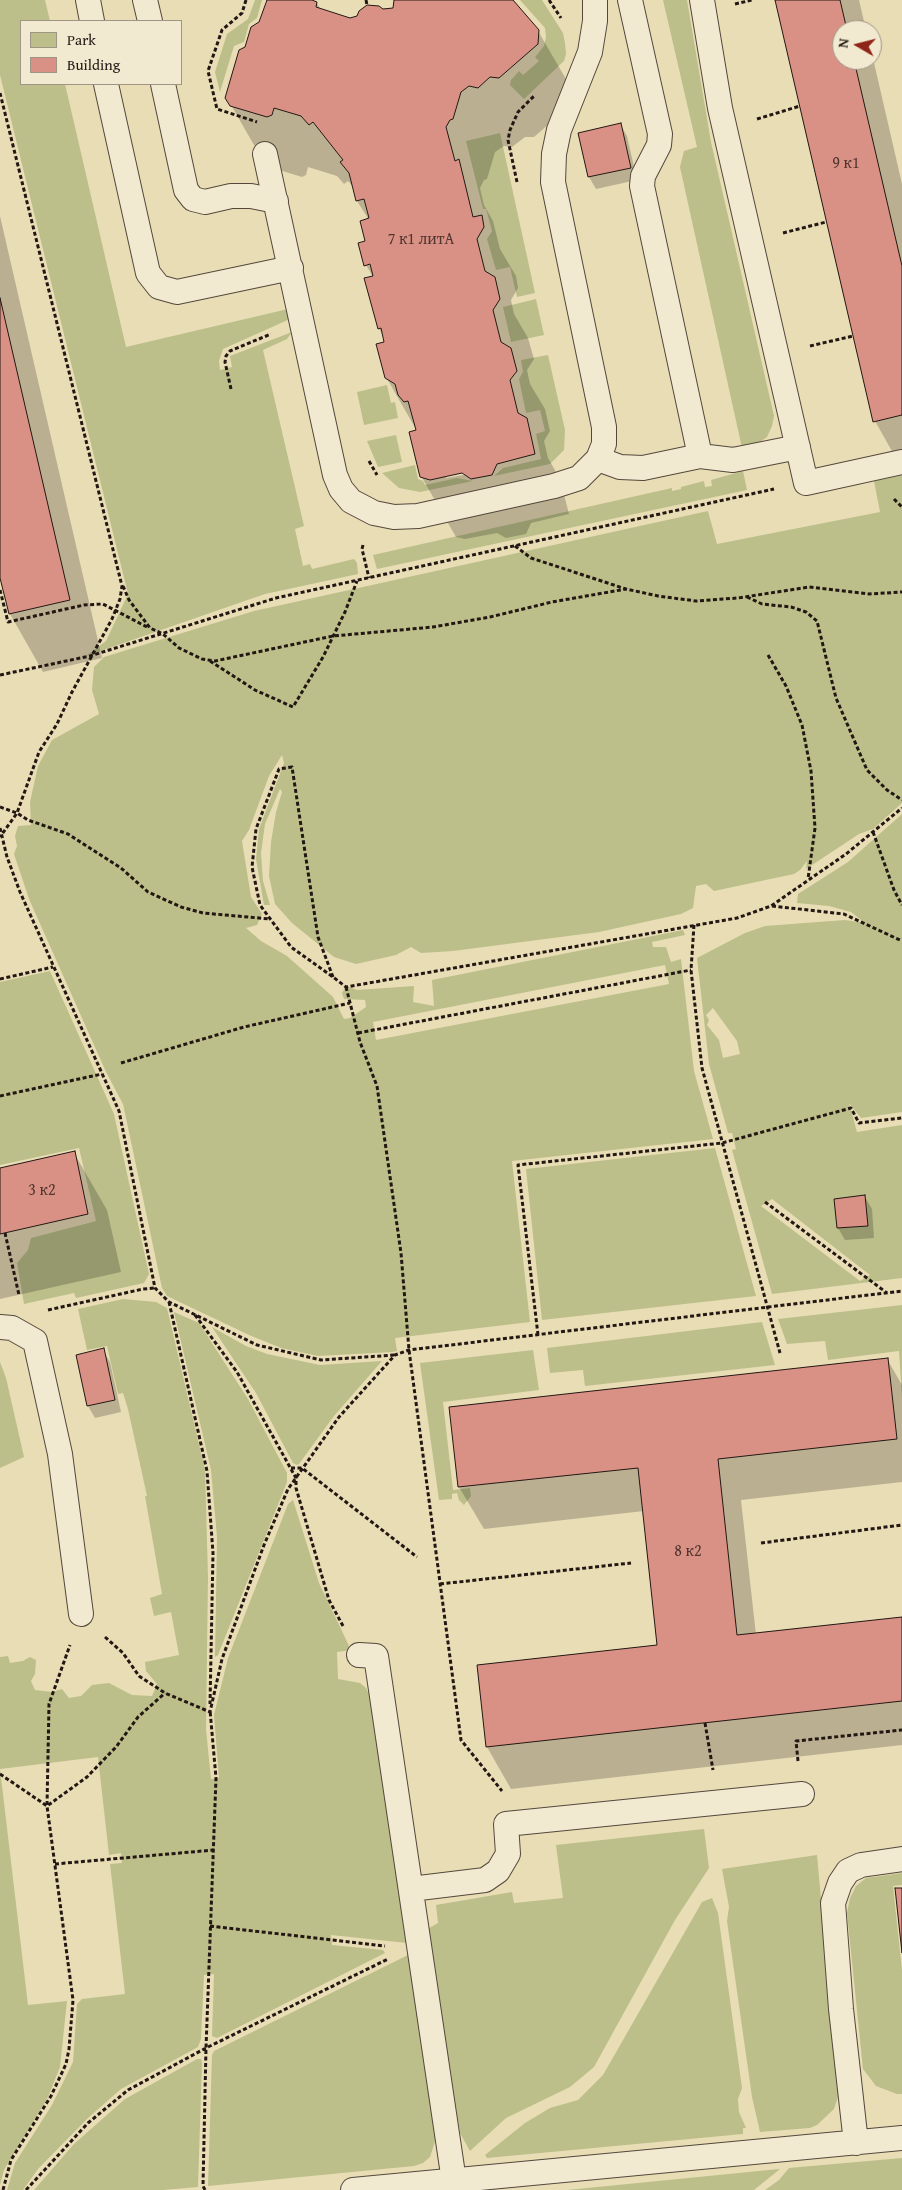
<!DOCTYPE html>
<html>
<head>
<meta charset="utf-8">
<style>
  body { margin:0 }
  #map { position:relative; width:902px; height:2190px; overflow:hidden; background:#e9ddb6; font-family:"Gentium Book Plus",serif }
  canvas { display:block }
  .legend { position:absolute; left:20px; top:20px; width:162px; height:65px; box-sizing:border-box; background:#f1e9d0; border:1px solid #9f9584; margin:0; padding:6px 9px; list-style:none; font-size:15px; color:#231713 }
  .legend li { display:flex; align-items:center; gap:10px; height:25px }
  .legend b { width:25px; border:1px solid #9f9584 }
  .north { position:absolute; left:832px; top:20px; width:50px; height:50px; box-sizing:border-box; background:#f1e9d0; border:1px solid #9f9584; border-radius:50%; rotate:278deg; font-size:14px; font-weight:700; line-height:20px; text-align:center; color:#231713 }
  .north::after { content:''; display:block; margin:auto; width:18px; height:22px; background:#8f2418; clip-path:polygon(50% 0,100% 100%,50% 72%,0 100%) }
</style>
</head>
<body>
<div id="map">
<canvas width="902" height="2190"></canvas>
<ul class="legend">
<li><b style="height:14px;background:#bcbf8a"></b>Park</li>
<li><b style="height:14px;background:#da9185"></b>Building</li>
</ul>
<div class="north">N</div>
</div>
<script>
const ctx = document.querySelector('canvas').getContext('2d');
ctx.lineJoin = 'round';
function paint(path, color) { ctx.fillStyle = color; ctx.fill(path, 'evenodd'); }
const toPath = rows => new Path2D(rows.map(r => 'M' + r).join(''));
function strokePath(path, color, width, dash) { ctx.strokeStyle = color; ctx.lineWidth = width; ctx.lineCap = dash ? 'butt' : 'round'; ctx.setLineDash(dash || []); ctx.stroke(path); }
function write(font, color, halo, rows, align = 'center') {
  ctx.font = font + ' "Gentium Book Plus",serif'; ctx.lineWidth = 4; ctx.setLineDash([]); ctx.textBaseline = 'middle'; ctx.strokeStyle = halo; ctx.fillStyle = color; for (const [text, x, y, turn = 0] of rows) {
    ctx.save(); ctx.translate(x, y); ctx.rotate((+turn || 0) * Math.PI / 180); ctx.textAlign = isNaN(turn) ? turn : align; if (halo) ctx.strokeText(text, 0, 0); ctx.fillText(text, 0, 0); ctx.restore();
  }
}
paint(toPath([
  [0,0,45,0,50,21,21,21,21,84,65,84,126,347,288,309,290,319,223,349,219,361,220,370,232,367,230,356,292,332,287,339,263,350,304,526,295,529,303,566,310,564,312,569,354,559,357,563,358,574,265,594,86,656,106,641,128,594,0,75],
  [255,0,262,0,257,18,249,24,244,42,234,46,220,92,215,72,227,34,248,19],
  [520,0,542,0,563,33,565,43,566,54,564,61,524,99,510,85,511,80,519,71,523,75,539,61,535,57,544,46,546,37,545,28],
  [663,0,687,0,711,142,774,416,772,426,767,437,757,444,742,448,680,167,684,151,697,147],
  [500,133,535,293,517,297,510,267,496,270,487,239,492,231,486,209,483,209,466,141],
  [536,299,544,335,511,342,503,307],
  [548,355,565,430,564,450,550,464,494,476,503,468,541,459,536,434,545,431,540,410,526,413,519,379,523,372,521,360],
  [387,385,391,403,395,402,398,418,364,425,357,392],
  [396,435,402,462,378,467,367,441],
  [415,465,418,479,423,481,425,485,457,478,473,481,420,492,399,488,382,473],
  [743,471,747,490,377,569,373,555,672,488,672,491,681,489,681,487,704,481,705,487,712,486,711,480],
  [902,475,902,803,873,829,859,834,806,869,807,861,800,870,794,874,714,891,706,884,696,886,693,908,681,914,599,932,453,951,421,953,411,947,396,955,356,964,334,957,292,923,275,904,269,876,271,842,276,812,282,792,280,789,265,824,261,853,263,881,270,905,264,905,256,859,259,829,284,763,282,755,269,776,249,830,242,841,251,897,262,914,257,925,246,928,261,941,287,956,333,997,344,1019,350,1018,366,1007,365,1000,344,999,342,993,346,986,357,990,414,986,413,1002,434,1006,432,980,683,930,685,935,652,942,653,947,666,947,671,962,681,959,694,1071,713,1139,512,1161,530,1322,395,1338,397,1351,392,1352,318,1356,281,1348,249,1335,167,1296,162,1288,123,1104,106,1072,29,899,14,854,17,846,15,836,18,826,31,825,30,802,38,766,52,740,99,714,92,690,94,667,104,657,254,611,708,511,717,544,880,512,874,481],
  [665,965,669,984,376,1040,373,1022],
  [902,814,902,1112,861,1118,849,1103,857,1132,902,1125,902,1278,772,1294,732,1150,736,1149,732,1133,728,1133,709,1064,697,958,745,933,765,926,845,920,865,923,851,912,829,906,797,903,798,894,848,862],
  [713,1008,737,1041,740,1054,723,1058,719,1040,707,1025,709,1020,706,1015],
  [772,1199,870,1275,860,1281,761,1206],
  [50,971,114,1114,149,1274,144,1283,76,1298,74,1293,24,1304,17,1263,28,1250,31,1238,96,1221,79,1148,0,1165,0,982],
  [715,1148,756,1296,542,1320,526,1169],
  [123,1299,156,1302,167,1308,205,1470,208,1577,206,1729,211,1779,219,1778,214,1715,228,1658,288,1504,293,1500,319,1583,351,1650,337,1652,338,1679,360,1683,366,1688,373,1702,407,1943,331,1935,332,1945,383,1950,385,1953,217,2038,212,2036,214,1974,204,1975,201,2039,198,2047,121,2089,88,2118,38,2169,23,2190,7,2190,15,2163,52,2105,73,2062,77,2004,82,1999,125,1994,110,1864,122,1863,121,1853,109,1855,98,1757,0,1769,28,2005,67,2001,60,2067,48,2097,4,2170,0,2185,0,1657,8,1656,10,1663,23,1661,30,1657,36,1660,35,1674,31,1681,35,1690,52,1692,62,1689,69,1698,81,1696,92,1685,109,1683,132,1695,152,1696,157,1684,146,1671,145,1662,179,1655,171,1612,154,1616,150,1598,162,1594,145,1496,147,1496,128,1409,123,1393,118,1394,107,1346,87,1350,78,1309],
  [902,1305,902,1399,899,1351,828,1360,825,1341,787,1344,778,1319],
  [174,1312,199,1323,248,1399,287,1473,287,1482,218,1655,215,1657,217,1537,211,1470],
  [762,1322,775,1365,585,1386,583,1370,550,1373,547,1348],
  [212,1327,246,1346,267,1354,320,1365,382,1361,334,1416,299,1464,297,1465,293,1463,256,1393],
  [533,1350,539,1390,443,1402,453,1490,470,1488,471,1496,464,1505,459,1500,457,1493,452,1494,452,1499,439,1500,420,1363],
  [0,1362,6,1378,24,1457,0,1468],
  [704,1829,709,1868,675,1920,594,2067,570,2087,506,2118,470,2151,460,2133,456,2108,422,1949,424,1931,438,1923,436,1905,512,1892,514,1903,563,1898,556,1845],
  [817,1855,839,2094,834,2109,817,2125,810,2128,760,2132,752,2097,727,1921,729,1907,722,1869],
  [902,1873,902,1885,893,1886,902,1970,902,2094,897,2094,876,2086,863,2069,847,1913,850,1898,856,1886,866,1878],
  [712,1898,718,1913,742,2088,738,2099,739,2112,746,2128,743,2128,743,2134,487,2158,485,2155,525,2123,550,2108,578,2100,603,2075,702,1902],
  [408,1955,436,2138,430,2157,423,2163,414,2166,208,2186,212,2055,214,2051],
  [197,2059,201,2059,202,2063,198,2187,163,2190,34,2190,74,2144,125,2099],
  [902,2158,902,2190,765,2190,779,2180,789,2168],
  [780,2169,754,2190,567,2190,779,2169]
]), '#bcbf8a');
paint(toPath([
  [269,0,308,0,317,3,321,10,350,19,394,9,395,0,512,0,538,31,573,91,572,104,534,137,525,137,512,147,504,146,495,152,487,179,484,180,480,188,484,205,493,221,500,249,516,276,518,288,511,300,514,314,528,338,534,359,527,370,530,384,545,409,550,431,544,441,548,458,560,479,569,514,531,523,526,534,506,538,497,533,465,539,456,537,421,476,417,431,386,377,386,343,379,328,373,277,366,265,369,220,357,201,354,188,348,181,344,184,337,176,308,167,306,175,302,177,266,166,227,98,246,48,261,23],
  [468,471,469,474,446,478,446,475],
  [777,0,859,0,866,30,842,30,842,60,872,60,872,54,902,184,902,469,875,421],
  [620,124,627,136,637,180,596,189,589,177,579,134],
  [0,216,102,658,43,672,10,614,0,571],
  [74,1153,107,1210,121,1272,0,1299,0,1169],
  [865,1197,872,1209,874,1238,845,1240,838,1228,835,1200],
  [103,1350,110,1362,121,1412,95,1418,88,1406],
  [887,1359,902,1385,902,1482,741,1500,756,1635,902,1618,902,1745,511,1789,487,1747,478,1666,659,1646,644,1511,484,1529,459,1487,450,1408]
]), '#0003');
const building = toPath([
  [267,0,312,0,317,2,316,7,350,18,357,16,359,11,367,5,379,6,383,9,393,8,394,0,513,0,539,30,538,44,499,78,490,77,478,88,469,86,461,92,453,119,450,120,446,127,455,161,459,159,473,217,482,215,484,227,477,239,485,271,495,277,500,299,493,310,501,342,511,348,517,371,510,380,518,413,527,418,535,454,497,464,492,475,471,479,462,473,430,480,420,477,409,432,416,430,408,401,404,402,398,395,395,384,385,378,376,344,384,342,381,328,378,329,364,278,373,276,370,264,364,266,358,243,365,241,360,221,369,218,364,199,356,201,349,173,340,162,343,160,313,122,309,125,301,116,274,108,272,115,267,117,230,106,225,98,239,50,245,47,251,27,259,22,267,0],
  [775,0,840,0,847,30,842,30,842,60,854,60,902,266,902,415,873,422,775,0],
  [621,123,631,168,588,177,578,133,621,123],
  [0,298,70,600,9,614,0,578,0,298],
  [75,1151,88,1214,0,1234,0,1168,75,1151],
  [865,1195,868,1226,837,1228,834,1199,865,1195],
  [104,1348,115,1400,87,1406,76,1355,104,1348],
  [888,1358,897,1439,718,1459,737,1635,902,1617,902,1701,486,1747,477,1665,657,1645,638,1468,458,1487,449,1407,888,1358],
  [895,1888,902,1888,902,1953,895,1888]
]);
paint(building, '#da9185');
strokePath(building, '#231713', 1);
const lane = toPath([
  [88,0,92,21],
  [145,0,150,21],
  [630,0,660,134,659,145,643,176,642,186,700,456],
  [702,0,720,108,806,483,902,462],
  [106,84,148,273,159,287,177,292,291,268],
  [163,84,186,190,193,199,205,202,231,196,251,196,276,201],
  [265,154,335,475,341,489,351,501,374,513,394,517,418,516,554,486,579,478,598,459,604,444,604,427,553,182,554,154,559,130,590,52,595,21,595,0],
  [598,459,620,467,643,468,700,456,733,460,798,447],
  [0,1327,12,1328,35,1341,60,1454,81,1614],
  [359,1655,376,1656,454,2181],
  [411,1889,485,1880,498,1871,508,1854,506,1824,802,1794],
  [856,2143,841,2009,833,1903,840,1883,848,1871,861,1865,902,1859],
  [353,2190,902,2138]
]);
strokePath(lane, '#54483c', 26);
strokePath(toPath([
  [246,0,242,13,222,30,208,71,217,109,257,122],
  [366,0,367,5],
  [549,0,561,18],
  [735,4,752,0],
  [0,93,122,586,120,599,112,619,72,692,57,724,39,752,17,813,0,837],
  [757,119,800,106],
  [517,182,508,140,510,130,518,112,535,95],
  [783,233,826,222],
  [810,346,853,336],
  [231,389,225,362,226,356,230,351,271,334],
  [369,461,377,475],
  [894,499,902,507],
  [363,545,362,549,369,578],
  [515,546,531,558,626,589,658,596,696,601,738,598,809,587,869,594,902,592],
  [123,586,129,600,150,628,163,634,179,648,202,659,215,661,333,636,433,627,490,617,552,602,626,589],
  [0,590,8,622,84,605,103,604,147,627],
  [747,597,762,604,791,607,806,612,817,621,836,698,867,770,887,790,902,800],
  [768,655,786,686,802,725,811,771,815,828,808,879],
  [210,661,255,690,293,707,323,657,345,612,357,581],
  [0,675,90,656,276,598,774,489],
  [0,807,17,813,28,820,68,834,121,868,148,892,181,907,203,913,270,919],
  [0,828,7,857,20,892,119,1111,155,1288,169,1302,257,1345,321,1360,395,1355],
  [873,832,894,890,902,905],
  [772,906,844,914,902,941],
  [694,925,691,970,702,1068,780,1353],
  [333,977,318,937,292,767,279,769,256,829,252,867,260,905,291,947,333,977,346,987,737,918,771,906,846,854,902,808],
  [0,979,53,967],
  [346,987,360,1042,377,1086,401,1253,409,1350,461,1740,502,1791],
  [358,1033,691,970],
  [121,1063,244,1027,350,1003],
  [0,1096,102,1074],
  [765,1202,887,1293],
  [5,1233,19,1295],
  [169,1302,207,1471,213,1553,210,1704],
  [48,1310,143,1289,155,1288],
  [195,1315,237,1372,296,1478,296,1488,329,1600,343,1626],
  [538,1335,518,1165,722,1143,851,1108,859,1123,902,1118],
  [291,1468,302,1468,417,1557],
  [761,1543,902,1525],
  [440,1584,631,1563],
  [105,1637,123,1653,139,1676,165,1693,210,1712,222,1659,264,1545,288,1489,339,1417,395,1355,409,1350,902,1291],
  [705,1723,713,1770],
  [798,1761,796,1741,902,1730],
  [0,1774,47,1806,87,1777,116,1747,138,1717,165,1693],
  [55,1864,214,1850],
  [210,1926,385,1946],
  [3,2190,11,2160,51,2096,66,2064,69,2049,73,2000,47,1806,49,1704,70,1645],
  [26,2190,88,2123,128,2090,206,2048,388,1959],
  [205,2190,203,2186,206,2048,216,1778,210,1710]
]), '#231713', 3, [4, 2.5]);
strokePath(lane, '#f1e9d0', 24);
write('16px', '#513630', null, [
  ["9 к1",846,164],
  ["7 к1 литА",421,240],
  ["3 к2",42,1191],
  ["8 к2",688,1552]
]);
</script>
</body>
</html>
